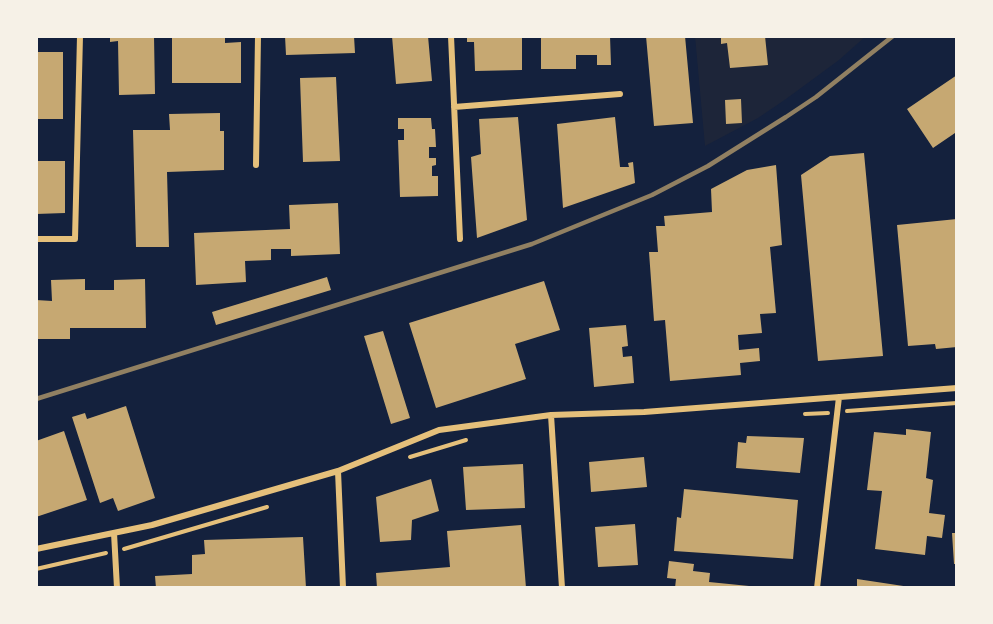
<!DOCTYPE html>
<html>
<head>
<meta charset="utf-8">
<style>
  body { margin:0 }
  #map { position:relative; width:993px; height:624px; overflow:hidden; background:#14213d; font-family:"Work Sans",sans-serif }
  canvas { display:block }
  .frame { position:absolute; inset:0; border:38px solid #f6f1e7; pointer-events:none }
</style>
</head>
<body>
<div id="map">
<canvas width="993" height="624"></canvas>
<div class="frame"></div>
</div>
<script>
const ctx = document.querySelector('canvas').getContext('2d');
ctx.lineJoin = 'round';
function paint(path, color) { ctx.fillStyle = color; ctx.fill(path, 'evenodd'); }
const toPath = rows => new Path2D(rows.map(r => 'M' + r).join(''));
function strokePath(path, color, width, dash) { ctx.strokeStyle = color; ctx.lineWidth = width; ctx.lineCap = dash ? 'butt' : 'round'; ctx.setLineDash(dash || []); ctx.stroke(path); }
paint(toPath([
  [695,36,866,36,839,60,786,99,758,118,705,146]
]), '#1d2539');
paint(toPath([
  [110,36,154,36,155,94,119,95,118,41,110,42],
  [172,36,225,36,225,43,241,42,241,83,172,83],
  [285,36,354,36,355,53,286,55],
  [392,36,428,36,432,81,396,84],
  [467,36,522,36,522,70,475,71,474,42,467,42],
  [541,36,610,36,611,65,597,65,597,55,576,55,576,69,541,69],
  [646,36,685,36,693,123,654,126],
  [721,36,765,36,768,65,730,68,727,43,721,44],
  [36,52,63,52,63,119,36,119],
  [957,75,957,136,955,133,933,148,907,109],
  [336,77,340,161,303,162,300,78],
  [741,99,742,123,726,124,725,100],
  [220,113,220,131,224,131,224,170,167,172,169,247,136,247,133,130,170,130,169,114],
  [518,117,527,220,477,238,471,157,481,154,479,119],
  [615,117,620,167,629,167,628,163,633,162,635,183,563,208,557,124],
  [398,118,431,118,432,129,435,129,436,147,429,147,429,158,436,158,436,165,432,166,432,176,438,176,438,196,400,197,398,140,404,140,404,129,398,129],
  [864,153,883,356,818,361,801,175,830,156],
  [36,161,65,161,65,213,36,214],
  [776,165,782,245,770,247,776,313,760,314,762,333,738,335,739,350,759,348,760,361,740,363,741,375,670,381,665,320,654,321,649,252,658,252,656,226,665,226,664,216,712,212,711,189,747,170],
  [338,203,340,254,291,256,291,249,271,249,271,260,245,261,246,282,196,285,194,233,290,229,289,205],
  [957,219,957,347,936,349,935,344,908,346,897,225],
  [327,277,331,290,216,325,212,312],
  [85,279,85,290,114,290,114,280,145,279,146,328,70,328,70,339,36,339,36,300,52,301,51,280],
  [544,281,560,330,515,344,526,379,436,408,409,323],
  [626,325,628,346,622,347,623,357,632,356,634,383,594,387,589,328],
  [383,331,410,418,391,424,364,336],
  [126,406,155,498,118,511,113,498,100,503,72,417,85,413,87,419],
  [906,429,931,432,926,478,933,480,929,513,945,515,942,538,927,536,925,555,875,549,882,491,867,490,874,432,906,435],
  [64,431,87,500,36,517,36,441],
  [747,436,804,438,800,473,736,468,738,442,746,443],
  [644,457,647,487,591,492,589,462],
  [523,464,525,508,466,510,463,467],
  [431,479,439,511,412,520,411,540,380,542,376,497],
  [684,489,798,500,793,559,674,551,677,517,681,518],
  [635,524,638,565,598,567,595,527],
  [521,525,526,588,377,588,376,573,450,567,447,531],
  [952,533,957,533,957,564,954,564],
  [303,537,306,588,156,588,155,576,192,574,192,555,205,554,204,540],
  [669,561,694,564,693,571,710,573,709,582,749,586,749,588,675,588,676,579,667,578],
  [857,579,910,587,909,588,857,588]
]), '#c6a872');
strokePath(toPath([
  [847,411,957,403],
  [805,414,828,413],
  [410,457,466,440],
  [124,549,267,507],
  [36,569,106,553]
]), '#e5c07b', 4);
strokePath(toPath([
  [451,36,460,239],
  [454,107,620,94],
  [256,165,258,36],
  [36,239,75,239,80,36],
  [551,415,562,588],
  [338,471,343,588],
  [114,533,117,588],
  [36,549,152,525,338,471,439,430,551,415,644,412,957,388],
  [817,588,839,397]
]), '#e5c07b', 6);
strokePath(toPath([
  [36,399,532,244,652,195,708,166,786,117,816,97,893,36]
]), '#918062', 4.5);
</script>
</body>
</html>
